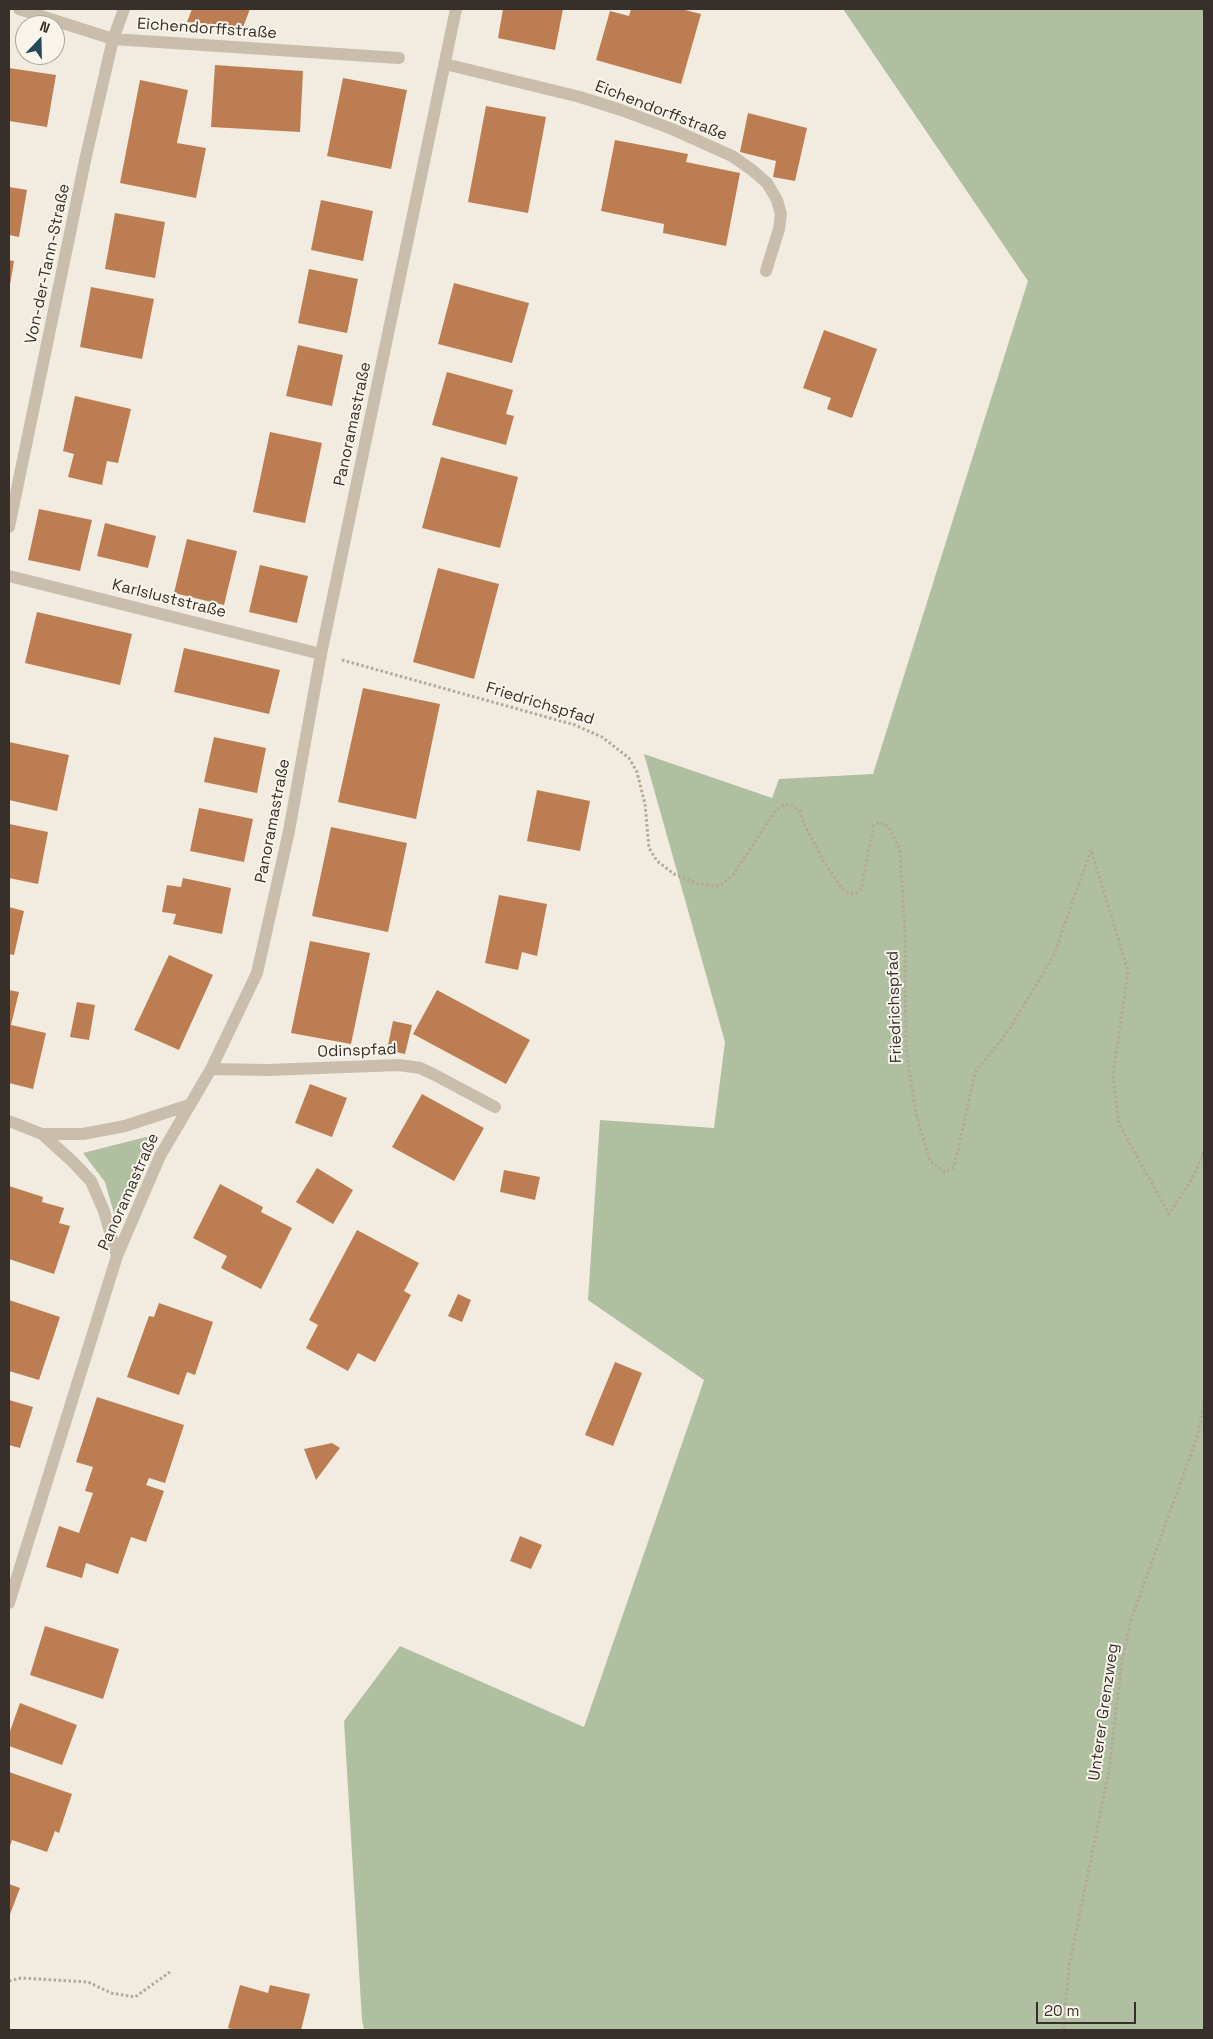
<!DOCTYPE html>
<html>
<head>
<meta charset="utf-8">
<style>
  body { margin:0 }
  #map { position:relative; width:1213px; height:2039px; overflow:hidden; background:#f1ecdf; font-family:"Space Grotesk",sans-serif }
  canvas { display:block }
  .frame { position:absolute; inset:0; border:10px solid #37302a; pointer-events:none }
  .north { position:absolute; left:15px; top:15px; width:50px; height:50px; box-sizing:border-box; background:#f9f5ec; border:1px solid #aba69e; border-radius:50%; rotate:21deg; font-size:14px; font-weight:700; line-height:20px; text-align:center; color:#37302a }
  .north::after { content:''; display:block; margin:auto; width:18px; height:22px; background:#234a56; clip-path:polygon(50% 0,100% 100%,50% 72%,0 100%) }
  .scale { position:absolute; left:1036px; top:2002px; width:100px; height:22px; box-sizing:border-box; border:2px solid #37302a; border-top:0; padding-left:6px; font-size:15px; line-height:18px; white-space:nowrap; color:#37302a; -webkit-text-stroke:4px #f9f5ec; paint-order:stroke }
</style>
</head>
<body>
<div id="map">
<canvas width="1213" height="2039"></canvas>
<div class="frame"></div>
<div class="north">N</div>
<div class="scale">20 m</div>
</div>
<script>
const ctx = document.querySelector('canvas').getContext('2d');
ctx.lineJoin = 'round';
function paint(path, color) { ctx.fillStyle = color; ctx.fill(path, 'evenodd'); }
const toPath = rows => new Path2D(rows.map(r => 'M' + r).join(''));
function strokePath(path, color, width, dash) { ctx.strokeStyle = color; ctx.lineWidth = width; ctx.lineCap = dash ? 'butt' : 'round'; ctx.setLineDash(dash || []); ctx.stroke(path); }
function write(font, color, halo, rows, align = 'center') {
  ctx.font = font + ' "Space Grotesk",sans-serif'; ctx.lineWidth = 4; ctx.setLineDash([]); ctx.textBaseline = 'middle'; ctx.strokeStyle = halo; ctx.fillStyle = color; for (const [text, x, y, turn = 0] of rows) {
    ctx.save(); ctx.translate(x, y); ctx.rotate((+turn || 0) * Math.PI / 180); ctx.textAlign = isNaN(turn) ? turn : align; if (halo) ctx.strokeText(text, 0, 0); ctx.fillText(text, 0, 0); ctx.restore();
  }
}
paint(toPath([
  [843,9,1204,9,1204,2030,364,2030,362,2020,344,1721,400,1646,584,1727,704,1380,588,1300,600,1120,714,1128,725,1042,644,754,772,798,779,779,873,774,1028,281],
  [150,1136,115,1217,105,1182,83,1153]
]), '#b0bfa0');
paint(toPath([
  [192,9,250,9,243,27,187,22],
  [503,9,563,9,555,50,498,38],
  [631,9,681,9,701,14,681,84,596,60,610,11,629,16],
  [215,65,303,71,300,132,211,127],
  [9,68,56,75,47,127,9,121],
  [343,78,407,90,391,169,327,156],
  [140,80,188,90,177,143,206,148,196,198,120,183],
  [486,106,546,117,528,213,468,202],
  [748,113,807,128,795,181,773,177,776,161,740,152],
  [615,140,688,154,686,162,740,173,726,246,663,233,664,224,601,211],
  [9,187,27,190,19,237,9,235],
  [321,200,373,211,363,261,311,250],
  [115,213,165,222,155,278,105,269],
  [9,260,14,261,10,285,9,285],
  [309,269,358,279,347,333,298,323],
  [454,283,529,303,512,363,438,344],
  [91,287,154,299,142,359,80,347],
  [824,330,877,349,852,418,827,409,831,398,803,388],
  [298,345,343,355,332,406,286,396],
  [447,372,513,390,506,414,514,416,506,445,432,425],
  [75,396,131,409,118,463,107,461,102,485,68,477,74,454,63,451],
  [270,432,322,443,305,523,253,512],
  [441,457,518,477,500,548,422,528],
  [39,509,92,520,80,571,28,560],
  [105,523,156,536,148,568,97,556],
  [187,539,237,551,224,605,174,593],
  [260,565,308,576,297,623,249,612],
  [438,568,499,584,474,679,413,662],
  [37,612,132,634,120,685,25,663],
  [184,648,280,670,269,714,174,692],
  [363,688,440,704,416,819,338,802],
  [214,737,266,748,257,793,204,782],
  [9,742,69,755,57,811,9,800],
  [537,790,590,801,580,851,527,841],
  [199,808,253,819,244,862,190,851],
  [9,824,48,832,38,884,9,878],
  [331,827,407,843,388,932,312,916],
  [183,878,231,888,222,934,173,924,176,914,162,912,167,885,181,887],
  [499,895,547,904,537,956,522,952,518,970,485,963],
  [9,907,24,911,14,955,9,954],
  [310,941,370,953,351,1044,291,1033],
  [169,955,213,975,179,1050,134,1030],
  [9,990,19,992,11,1025,46,1033,33,1089,9,1083],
  [437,990,530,1040,506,1084,413,1034],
  [77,1002,95,1005,89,1040,70,1037],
  [393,1021,412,1025,405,1054,387,1050],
  [310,1084,347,1098,332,1137,295,1123],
  [422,1094,484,1128,454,1181,392,1147],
  [317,1168,353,1190,333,1224,296,1202],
  [504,1170,540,1177,535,1200,500,1192],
  [220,1184,263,1207,261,1212,292,1228,261,1289,221,1268,227,1256,193,1238],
  [9,1186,43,1197,42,1202,64,1208,59,1223,70,1226,54,1274,9,1259],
  [357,1230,419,1263,404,1291,411,1295,375,1362,358,1353,348,1371,306,1348,318,1325,309,1320],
  [458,1294,471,1300,462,1322,448,1316],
  [9,1300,60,1317,39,1380,9,1371],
  [159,1303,213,1322,195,1375,187,1372,179,1395,127,1377,149,1316,154,1317],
  [615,1362,642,1373,613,1446,585,1435],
  [97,1397,184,1425,165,1483,149,1478,146,1485,164,1491,146,1542,131,1537,118,1574,86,1563,82,1578,46,1567,59,1526,79,1533,93,1493,85,1491,93,1467,76,1462],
  [9,1400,33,1407,20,1448,9,1445],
  [332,1443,340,1448,316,1480,304,1449],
  [520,1536,542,1545,531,1569,510,1561],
  [45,1626,119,1649,103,1699,30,1675],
  [20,1703,77,1725,62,1765,9,1746,9,1734],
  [9,1772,72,1794,59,1833,55,1831,47,1852,12,1840,9,1849],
  [9,1884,20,1888,9,1917],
  [240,1985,268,1993,270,1985,310,1994,301,2030,236,2030,228,2028]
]), '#bd7d52');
strokePath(toPath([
  [342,660,575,725,602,737,629,758,637,772,645,804,649,848,657,861,674,874,698,884,719,886,733,875,776,810,785,804,793,806,800,811,804,824,824,862,841,887,848,893,855,894,861,889,874,825,880,822,889,827,900,849,905,933,906,1048,916,1114,930,1161,945,1172,954,1167,975,1073,1009,1030,1053,957,1091,850,1128,971,1113,1076,1119,1124,1169,1214,1192,1179,1204,1151],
  [9,1981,21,1978,88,1982,111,1993,135,1997,170,1972],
  [1063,2030,1069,1966,1109,1771,1122,1660,1131,1620,1197,1437,1204,1406]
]), '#b4a896', 3, [2.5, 2.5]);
strokePath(toPath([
  [19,9,113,39,399,58],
  [445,64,580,97,621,110,672,129,732,156,752,170,767,183,777,200,781,214,779,229,766,271],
  [9,527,86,156,113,39,124,9],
  [9,576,321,654],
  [211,1069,268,1070,399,1065,420,1068,433,1074,495,1107],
  [9,1121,42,1134,83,1134,125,1126,189,1105],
  [42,1134,72,1161,91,1181,104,1211,117,1256],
  [9,1603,117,1256,160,1156,211,1069,257,973,289,831,321,654,456,9]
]), '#c9beac', 12);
write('16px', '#37302a', '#f9f5ec', [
  ["Eichendorffstraße",207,29,4],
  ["Eichendorffstraße",661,111,21],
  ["Von-der-Tann-Straße",48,264,-78],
  ["Panoramastraße",353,424,-78],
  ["Karlsluststraße",169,599,14],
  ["Friedrichspfad",540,704,17],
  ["Panoramastraße",273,821,-79],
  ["Friedrichspfad",895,1007,-92],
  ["Odinspfad",357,1051,-2],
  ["Panoramastraße",129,1192,-66],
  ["Unterer Grenzweg",1104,1712,-82]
]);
</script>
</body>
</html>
